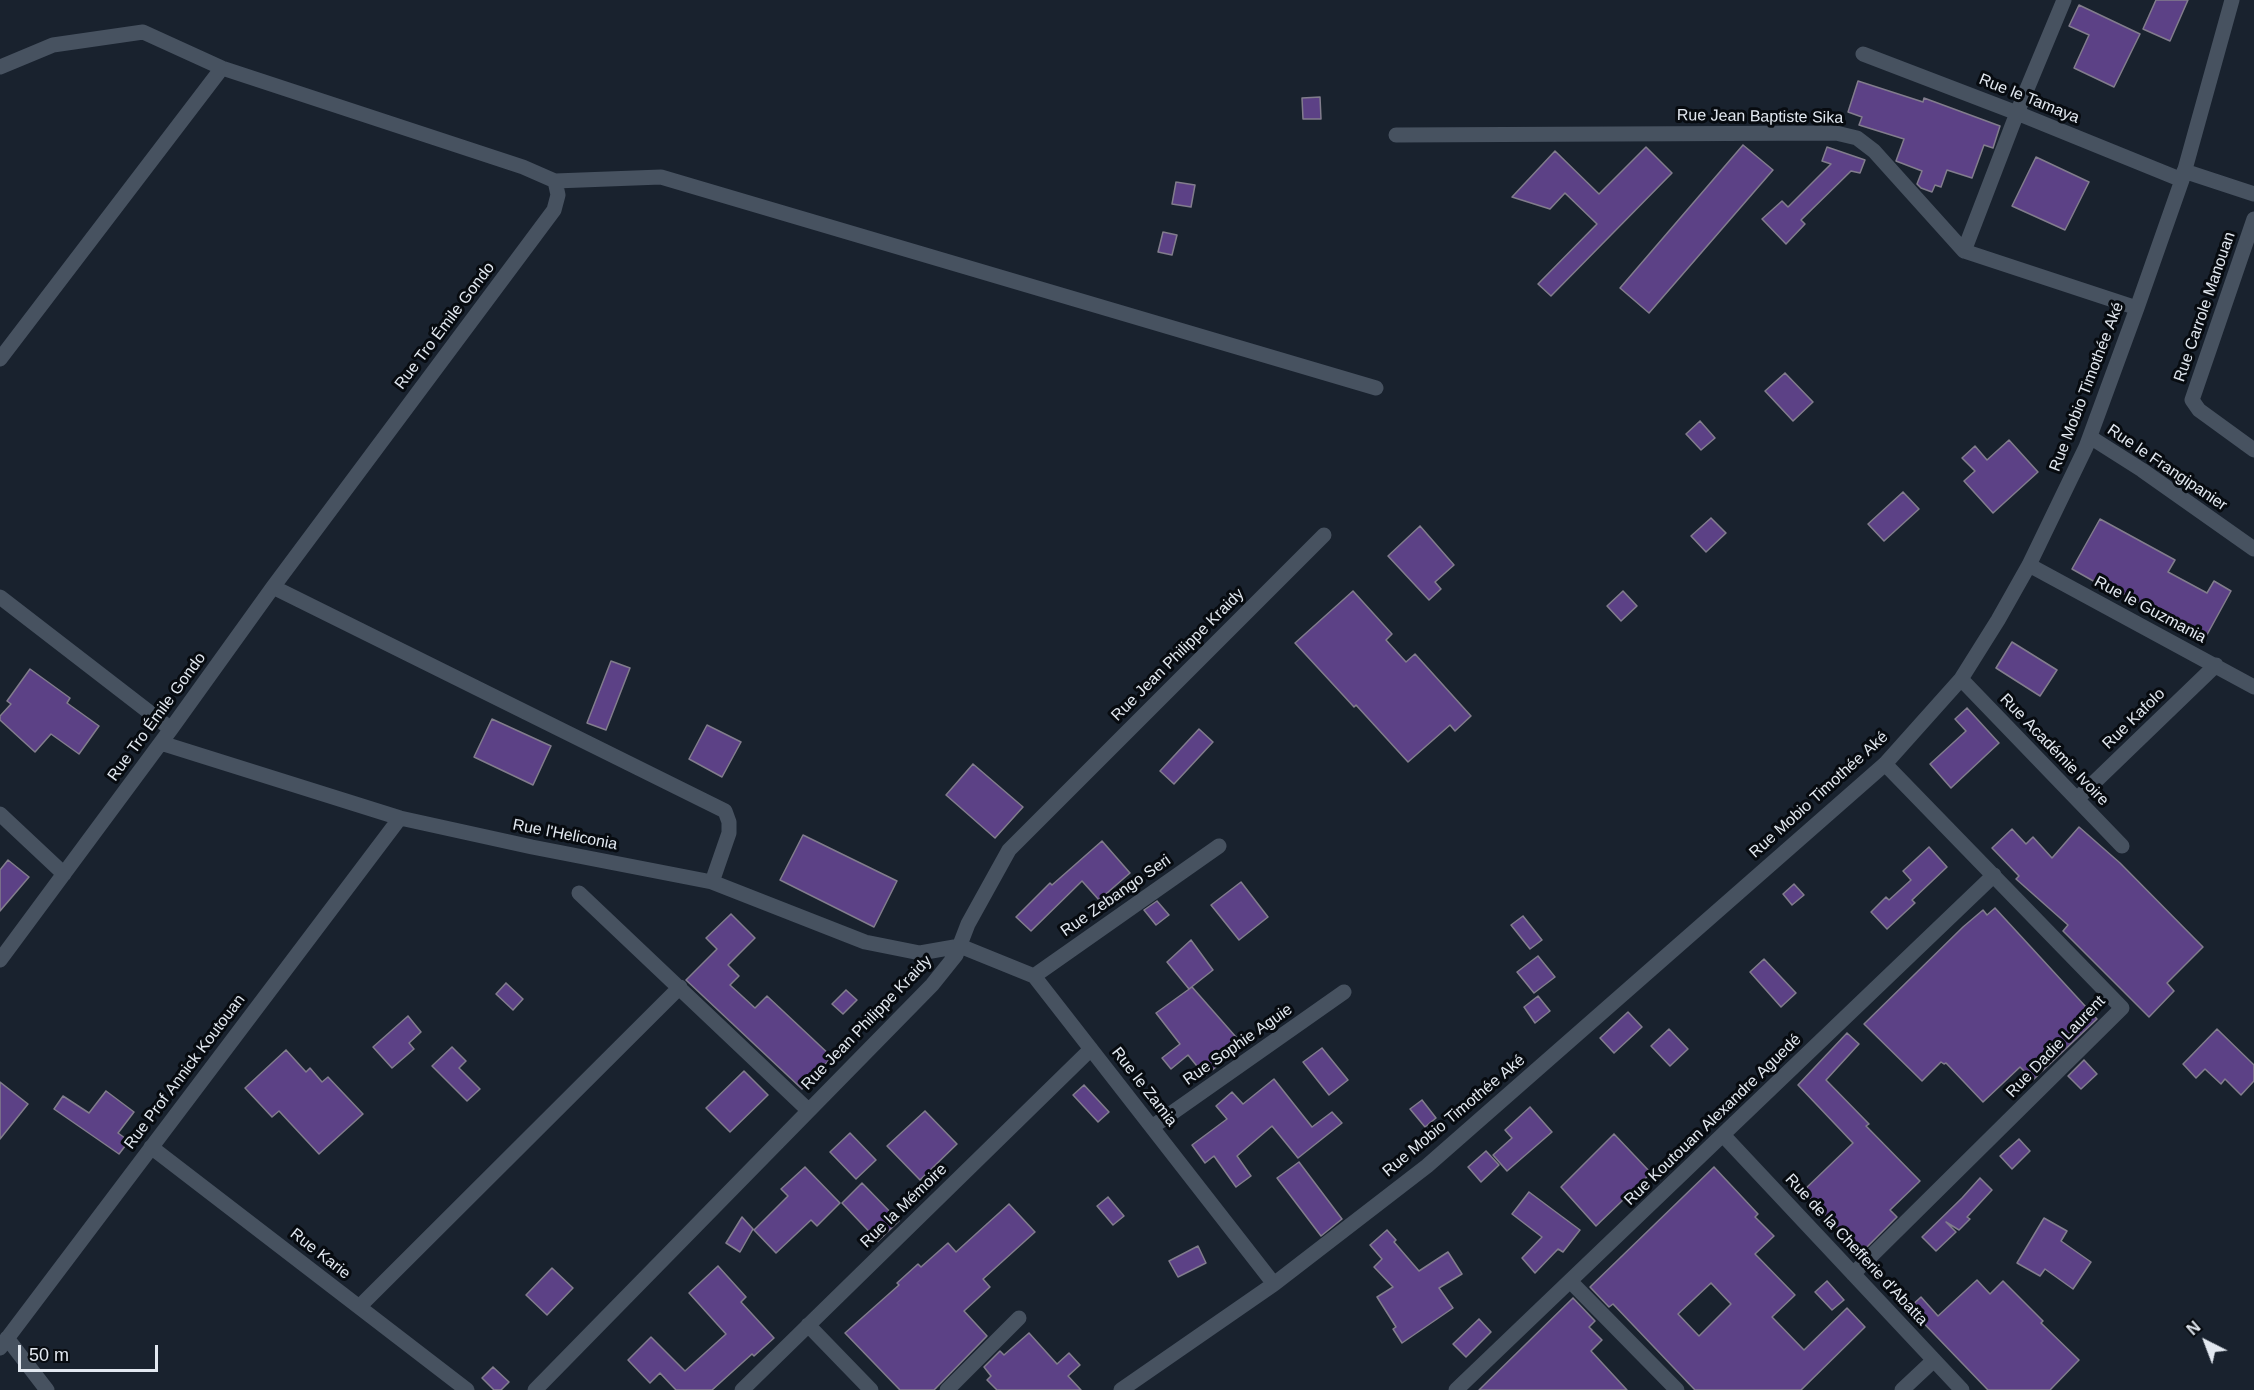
<!DOCTYPE html>
<html>
<head>
<meta charset="utf-8">
<style>
  body { margin:0 }
  #map { position:relative; width:2254px; height:1390px; overflow:hidden; background:#19222e; font-family:Arial,sans-serif }
  canvas { display:block }
  .north { position:absolute; left:2176px; top:1312px; width:60px; height:60px; -webkit-text-stroke:4px #070b10; paint-order:stroke; rotate:318deg; font-size:16px; font-weight:700; line-height:24px; text-align:center; color:#e2e8f0 }
  .north::after { content:''; display:block; margin:auto; width:21px; height:27px; background:#e2e8f0; clip-path:polygon(50% 0,100% 100%,50% 72%,0 100%) }
  .scale { position:absolute; left:18px; top:1345px; width:140px; height:27px; box-sizing:border-box; border:3px solid #e2e8f0; border-top:0; padding-left:8px; font-size:18px; line-height:21px; white-space:nowrap; color:#e2e8f0; -webkit-text-stroke:4px #070b10; paint-order:stroke }
</style>
</head>
<body>
<div id="map">
<canvas width="2254" height="1390"></canvas>
<div class="north">N</div>
<div class="scale">50 m</div>
</div>
<script>
const ctx = document.querySelector('canvas').getContext('2d');
ctx.lineJoin = 'round';
function paint(path, color) { ctx.fillStyle = color; ctx.fill(path, 'evenodd'); }
const toPath = rows => new Path2D(rows.map(r => 'M' + r).join(''));
function strokePath(path, color, width, dash) { ctx.strokeStyle = color; ctx.lineWidth = width; ctx.lineCap = dash ? 'butt' : 'round'; ctx.setLineDash(dash || []); ctx.stroke(path); }
function write(font, color, halo, rows, align = 'center') {
  ctx.font = font + ' Arial,sans-serif'; ctx.lineWidth = 6; ctx.setLineDash([]); ctx.textBaseline = 'middle'; ctx.strokeStyle = halo; ctx.fillStyle = color; for (const [text, x, y, turn = 0] of rows) {
    ctx.save(); ctx.translate(x, y); ctx.rotate((+turn || 0) * Math.PI / 180); ctx.textAlign = isNaN(turn) ? turn : align; if (halo) ctx.strokeText(text, 0, 0); ctx.fillText(text, 0, 0); ctx.restore();
  }
}
const building = toPath([
  [2156,0,2188,0,2170,41,2143,29,2156,0],
  [2079,5,2140,34,2114,87,2074,68,2089,35,2069,26,2079,5],
  [1858,81,1923,102,1924,98,2000,126,1993,148,1984,145,1972,178,1947,170,1941,187,1935,185,1932,192,1921,188,1917,184,1922,171,1896,161,1904,139,1859,125,1862,117,1848,112,1858,81],
  [1320,97,1321,119,1303,119,1302,98,1320,97],
  [1743,145,1773,170,1649,313,1620,288,1743,145],
  [1646,147,1672,173,1551,296,1538,284,1597,224,1565,193,1550,209,1512,197,1555,151,1599,194,1646,147],
  [1827,147,1865,160,1860,173,1851,171,1801,220,1805,224,1786,244,1762,219,1782,201,1788,207,1831,164,1822,161,1827,147],
  [2036,157,2089,182,2065,230,2012,206,2036,157],
  [1176,182,1195,185,1191,207,1172,204,1176,182],
  [1163,232,1177,235,1172,255,1158,252,1163,232],
  [1785,373,1813,402,1793,421,1765,391,1785,373],
  [1700,421,1715,438,1701,450,1686,434,1700,421],
  [2009,440,2038,472,1993,513,1964,481,1975,471,1962,458,1975,446,1987,460,2009,440],
  [1903,492,1919,509,1884,541,1868,524,1903,492],
  [1711,518,1726,533,1706,552,1691,536,1711,518],
  [2100,519,2175,560,2168,572,2207,593,2214,581,2231,591,2203,642,2156,617,2158,613,2122,593,2120,596,2072,569,2100,519],
  [1420,526,1454,565,1435,582,1441,589,1429,600,1388,556,1420,526],
  [1353,591,1392,634,1386,640,1406,662,1415,654,1471,716,1455,731,1450,725,1408,762,1356,705,1354,707,1295,643,1353,591],
  [1623,591,1637,606,1621,621,1607,606,1623,591],
  [2012,642,2057,670,2040,696,1996,668,2012,642],
  [611,661,630,668,606,730,587,723,611,661],
  [30,669,70,698,67,703,99,726,79,754,51,734,35,752,0,720,0,716,11,704,7,701,30,669],
  [1967,708,1999,743,1951,788,1930,764,1966,731,1955,719,1967,708],
  [492,719,551,746,533,785,474,757,492,719],
  [707,725,741,742,722,777,689,759,707,725],
  [1199,729,1213,742,1174,784,1160,771,1199,729],
  [973,764,1023,807,995,838,946,795,973,764],
  [2079,827,2120,863,2203,947,2167,983,2174,991,2149,1017,2063,931,2068,925,2016,879,2019,876,1992,848,2012,829,2026,844,2033,837,2052,858,2079,827],
  [803,835,897,881,874,927,780,880,803,835],
  [1102,841,1130,873,1099,900,1082,881,1031,931,1016,917,1050,883,1052,885,1102,841],
  [1929,847,1947,867,1912,900,1915,903,1887,929,1871,912,1886,897,1889,900,1911,880,1903,871,1929,847],
  [8,860,29,877,0,911,0,870,8,860],
  [1241,882,1268,917,1239,940,1211,905,1241,882],
  [1794,884,1804,895,1792,905,1783,894,1794,884],
  [1157,901,1169,915,1156,925,1144,910,1157,901],
  [1995,908,2097,1019,2033,1080,2020,1067,1983,1102,1946,1063,1944,1064,1941,1062,1922,1081,1864,1024,1963,927,1983,910,1987,915,1995,908],
  [731,914,755,938,728,965,739,976,730,985,755,1008,767,996,832,1057,802,1089,686,980,717,949,706,938,731,914],
  [1523,916,1542,940,1530,949,1511,925,1523,916],
  [1191,940,1213,970,1189,989,1167,962,1191,940],
  [1538,956,1555,977,1534,993,1517,972,1538,956],
  [1764,959,1796,993,1781,1007,1750,972,1764,959],
  [506,983,523,999,513,1010,496,994,506,983],
  [1192,987,1243,1045,1205,1076,1188,1055,1171,1069,1162,1058,1180,1044,1156,1013,1192,987],
  [846,990,857,1000,843,1014,832,1004,846,990],
  [1538,996,1550,1011,1535,1023,1524,1007,1538,996],
  [1628,1012,1642,1027,1614,1053,1600,1038,1628,1012],
  [408,1016,421,1032,409,1043,414,1049,392,1068,373,1047,408,1016],
  [1669,1029,1688,1049,1670,1066,1651,1046,1669,1029],
  [2217,1029,2254,1065,2254,1081,2241,1095,2225,1079,2221,1084,2205,1069,2196,1078,2183,1064,2217,1029],
  [1847,1033,1859,1044,1826,1080,1869,1124,1866,1126,1920,1181,1890,1210,1897,1217,1861,1253,1803,1191,1853,1143,1798,1085,1847,1033],
  [452,1047,466,1061,459,1068,480,1089,467,1101,432,1066,452,1047],
  [1322,1048,1348,1080,1329,1095,1303,1062,1322,1048],
  [286,1050,306,1072,310,1068,322,1082,328,1077,363,1114,319,1154,279,1111,272,1117,245,1088,286,1050],
  [2084,1060,2097,1074,2081,1089,2068,1076,2084,1060],
  [744,1071,768,1095,730,1132,706,1108,744,1071],
  [1274,1079,1312,1127,1332,1112,1342,1123,1298,1158,1272,1126,1237,1156,1251,1176,1236,1187,1214,1156,1205,1163,1192,1145,1227,1119,1216,1106,1232,1092,1243,1104,1274,1079],
  [0,1082,28,1104,0,1139,0,1082],
  [1084,1085,1109,1112,1098,1122,1073,1095,1084,1085],
  [106,1091,134,1112,118,1133,129,1141,119,1154,54,1109,63,1096,89,1113,106,1091],
  [1422,1100,1436,1118,1425,1127,1410,1109,1422,1100],
  [1530,1107,1552,1132,1507,1171,1493,1155,1512,1138,1505,1130,1530,1107],
  [925,1111,957,1144,920,1180,887,1146,925,1111],
  [850,1133,876,1160,856,1179,830,1152,850,1133],
  [1614,1134,1651,1173,1596,1226,1561,1187,1614,1134],
  [2019,1139,2030,1151,2012,1169,2000,1156,2019,1139],
  [1486,1151,1499,1165,1481,1182,1468,1167,1486,1151],
  [1299,1162,1342,1219,1321,1236,1277,1178,1299,1162],
  [805,1167,840,1203,817,1226,811,1220,776,1253,754,1230,788,1196,781,1189,805,1167],
  [1714,1167,1758,1214,1755,1217,1774,1236,1755,1254,1795,1295,1772,1317,1804,1350,1847,1308,1865,1327,1801,1390,1695,1390,1613,1304,1609,1307,1590,1287,1714,1167],
  [1711,1283,1731,1304,1699,1336,1678,1314,1711,1283],
  [1980,1178,1992,1190,1967,1217,1970,1219,1959,1230,1946,1222,1956,1232,1936,1251,1922,1237,1962,1198,1980,1178],
  [862,1183,899,1221,878,1241,842,1203,862,1183],
  [1529,1192,1580,1230,1563,1252,1558,1249,1535,1273,1522,1258,1542,1237,1512,1214,1529,1192],
  [1108,1197,1124,1216,1113,1225,1097,1206,1108,1197],
  [1009,1204,1035,1232,983,1279,990,1287,964,1311,987,1336,934,1390,900,1390,845,1333,899,1285,897,1283,918,1264,921,1267,948,1243,956,1252,1009,1204],
  [742,1217,753,1229,740,1252,726,1243,742,1217],
  [2044,1218,2067,1231,2061,1241,2091,1262,2073,1289,2045,1269,2040,1276,2017,1263,2044,1218],
  [1387,1230,1396,1240,1394,1242,1419,1271,1448,1252,1462,1274,1439,1288,1453,1308,1402,1343,1393,1329,1396,1327,1377,1297,1393,1287,1374,1267,1382,1259,1370,1245,1387,1230],
  [1198,1246,1206,1263,1178,1277,1169,1261,1198,1246],
  [718,1266,746,1297,741,1302,774,1338,754,1356,752,1354,712,1390,676,1390,660,1373,650,1383,628,1360,651,1337,685,1371,726,1334,689,1293,718,1266],
  [552,1268,573,1288,547,1315,526,1295,552,1268],
  [1977,1280,1990,1294,2003,1281,2043,1321,2041,1323,2079,1360,2050,1390,1988,1390,1909,1308,1921,1297,1938,1316,1977,1280],
  [1827,1281,1844,1300,1832,1310,1815,1292,1827,1281],
  [1573,1298,1595,1321,1589,1327,1602,1340,1591,1351,1627,1390,1479,1390,1573,1298],
  [1479,1319,1491,1332,1466,1357,1453,1344,1479,1319],
  [1029,1333,1057,1364,1069,1353,1080,1365,1068,1376,1081,1390,997,1390,987,1380,991,1376,984,1367,1000,1351,1004,1355,1029,1333],
  [493,1367,509,1382,501,1390,494,1390,482,1378,493,1367]
]);
paint(building, '#5c4186');
strokePath(building, '#827d8d', 1.5);
strokePath(toPath([
  [1863,54,2017,113,2182,180],
  [0,67,53,45,143,32,222,68,523,167,555,181,558,195,554,210,273,587,171,729,0,960],
  [1396,135,1836,133,1857,138,1874,151,1964,251,2137,308],
  [2184,171,2254,194],
  [555,181,661,177,1376,388],
  [2254,219,2192,400,2199,410,2254,450],
  [1964,251,2017,113,2064,0],
  [0,359,222,68],
  [2090,437,2142,470,2254,549],
  [2029,565,2254,687],
  [273,587,725,811,729,822,729,833,712,882],
  [0,597,171,729],
  [1961,679,2122,846],
  [161,743,400,818,532,847,712,882,865,942,920,953,960,946,1034,976,1274,1284],
  [2077,799,2216,665],
  [0,814,64,874],
  [579,893,808,1110],
  [1034,976,1219,846],
  [1152,1127,1344,992],
  [1723,1135,1962,1390],
  [151,1147,467,1390],
  [1853,1274,2122,1008,1885,764],
  [1570,1281,1677,1390],
  [359,1307,680,987],
  [808,1325,871,1390],
  [7,1338,47,1390],
  [0,1348,400,818],
  [535,1390,932,985,956,955,968,924,1009,850,1324,535],
  [742,1390,1091,1049],
  [947,1390,1019,1318],
  [1121,1390,1274,1284,1427,1166,1885,764,1961,679,1998,620,2029,565,2086,447,2137,308,2182,180,2232,0],
  [1456,1390,1994,875],
  [1902,1390,1934,1360]
]), '#475260', 15);
write('16px', '#e2e8f0', '#070b10', [
  ["Rue le Tamaya",2029,99,22],
  ["Rue Jean Baptiste Sika",1760,117,1],
  ["Rue Carrole Manouan",2205,307,-71],
  ["Rue Tro Émile Gondo",445,326,-53],
  ["Rue Mobio Timothée Aké",2087,387,-69],
  ["Rue le Frangipanier",2167,468,34],
  ["Rue le Guzmania",2150,610,28],
  ["Rue Jean Philippe Kraidy",1178,655,-45],
  ["Rue Tro Émile Gondo",157,717,-54],
  ["Rue Kafolo",2134,719,-44],
  ["Rue Académie Ivoire",2054,750,46],
  ["Rue Mobio Timothée Aké",1819,795,-42],
  ["Rue l'Heliconia",565,835,11],
  ["Rue Zebango Seri",1116,896,-35],
  ["Rue Jean Philippe Kraidy",867,1023,-46],
  ["Rue Sophie Aguie",1238,1045,-35],
  ["Rue Dadie Laurent",2056,1047,-46],
  ["Rue Prof Annick Koutouan",185,1072,-53],
  ["Rue le Zamia",1144,1087,52],
  ["Rue Mobio Timothée Aké",1454,1116,-40],
  ["Rue Koutouan Alexandre Aguedé",1713,1120,-44],
  ["Rue la Mémoire",904,1206,-44],
  ["Rue de la Chefferie d'Abatta",1856,1250,47],
  ["Rue Karie",320,1254,38]
]);
</script>
</body>
</html>
